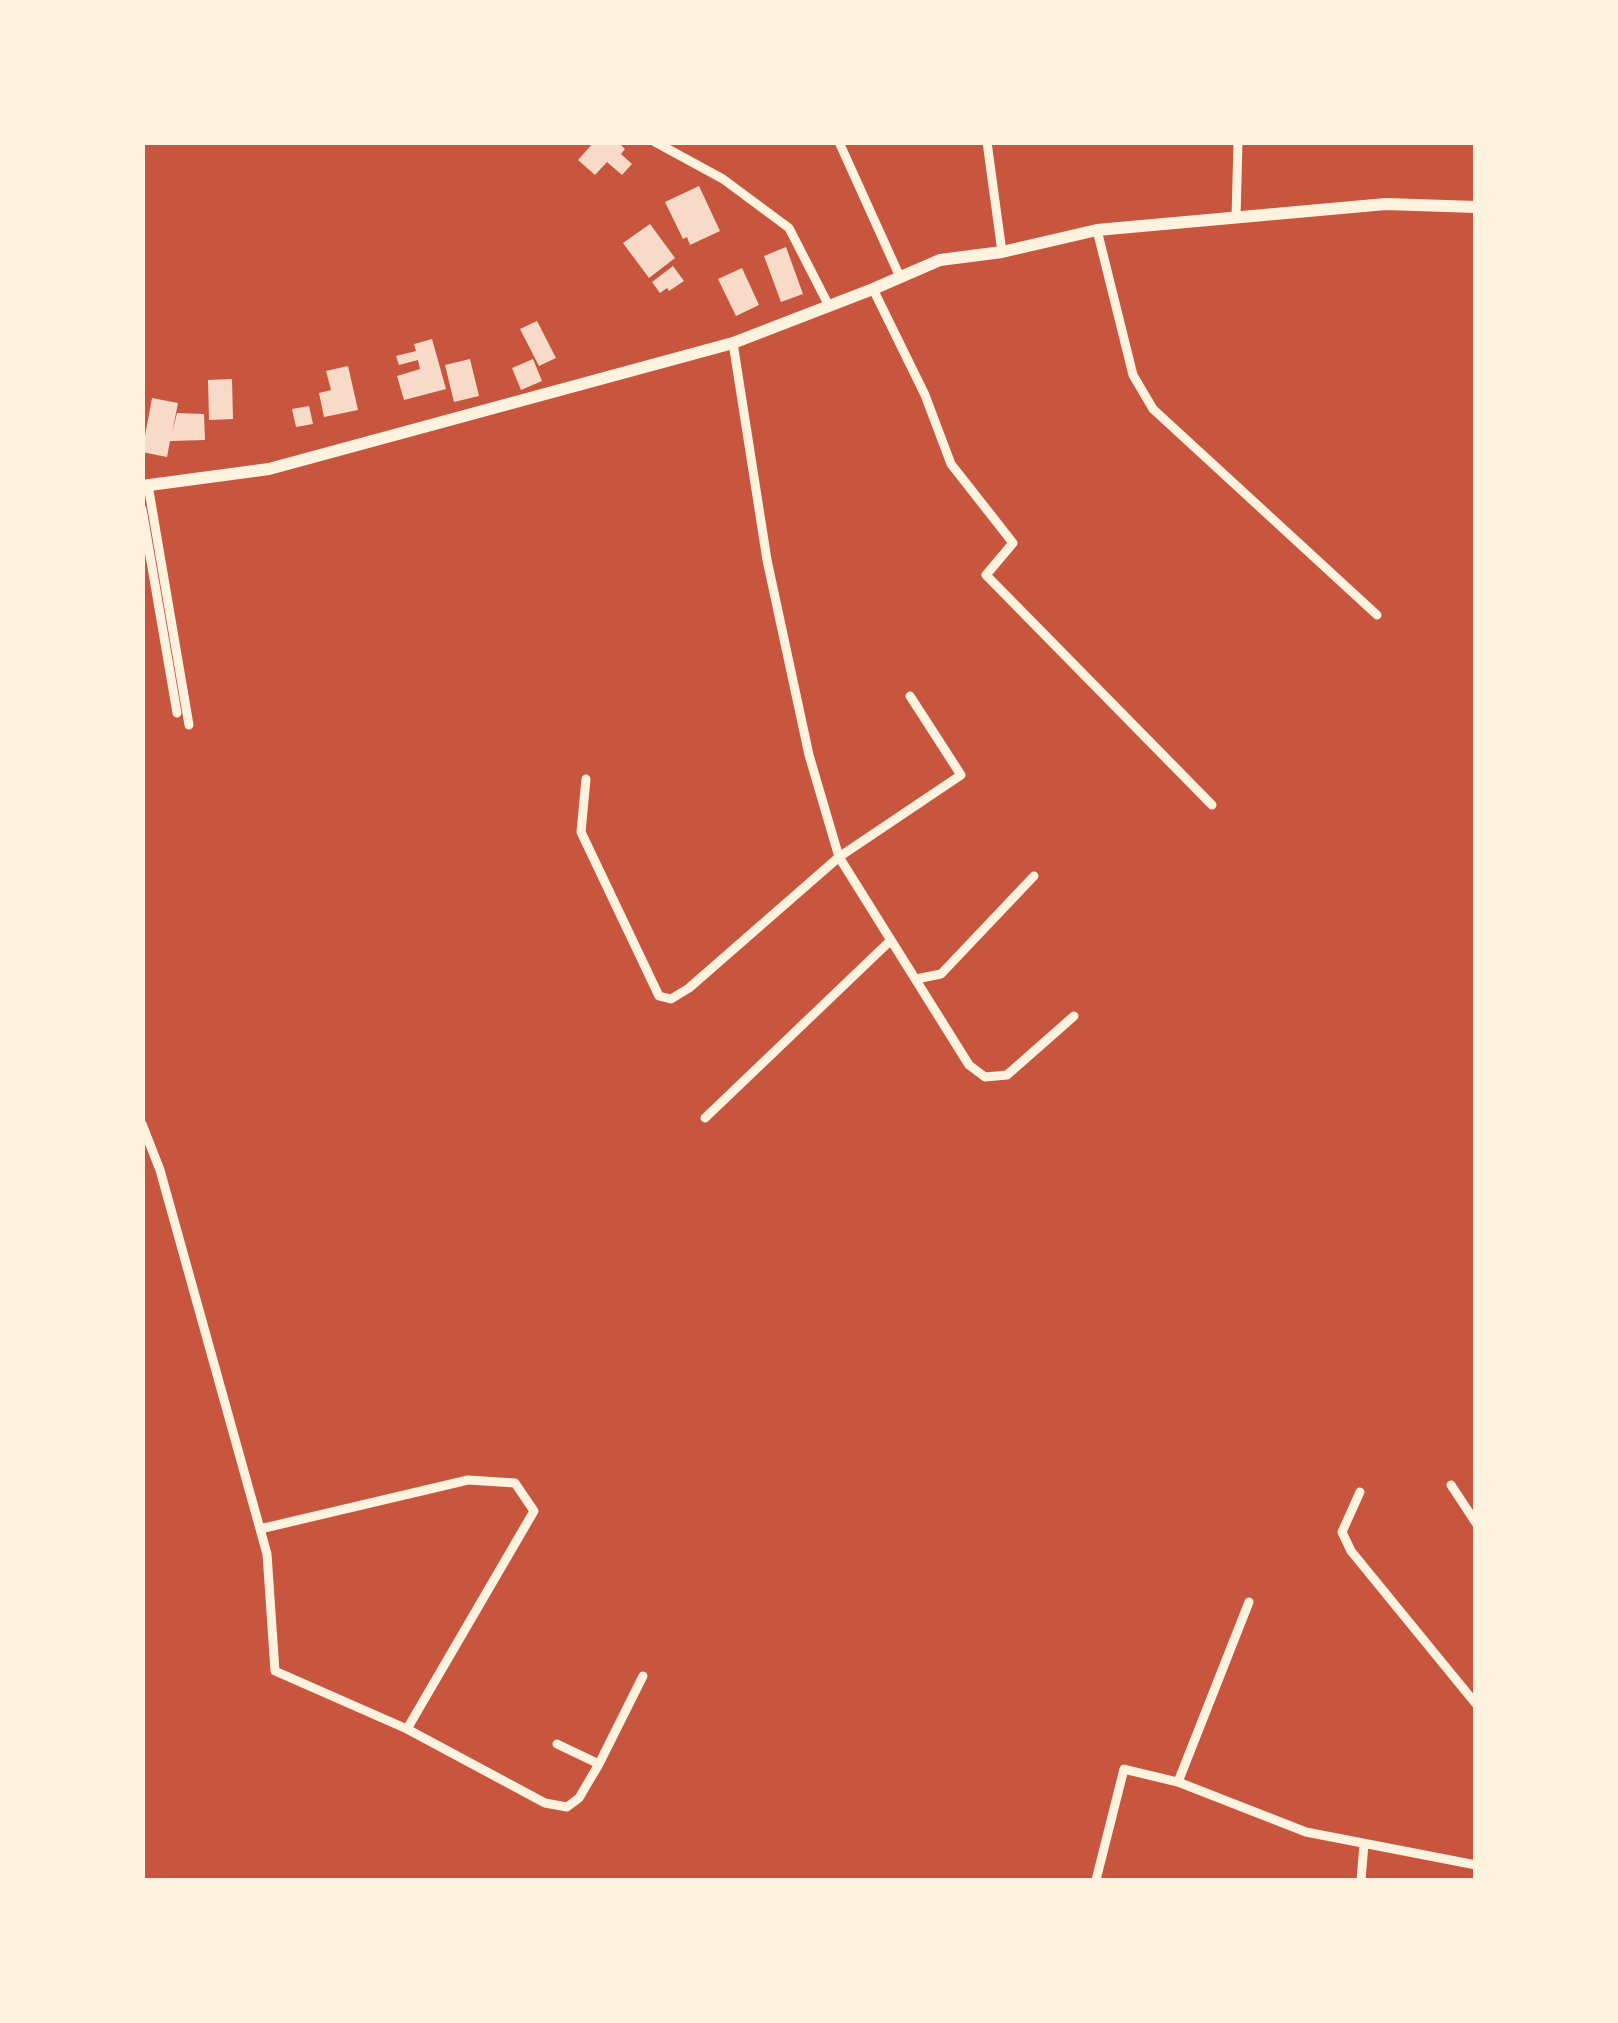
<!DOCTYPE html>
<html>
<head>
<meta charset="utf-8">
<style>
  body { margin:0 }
  #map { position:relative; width:1618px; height:2023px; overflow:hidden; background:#c8553d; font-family:Raleway,sans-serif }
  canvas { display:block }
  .frame { position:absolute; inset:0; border:145px solid #fff3e0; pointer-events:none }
</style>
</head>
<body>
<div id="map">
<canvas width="1618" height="2023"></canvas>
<div class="frame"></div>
</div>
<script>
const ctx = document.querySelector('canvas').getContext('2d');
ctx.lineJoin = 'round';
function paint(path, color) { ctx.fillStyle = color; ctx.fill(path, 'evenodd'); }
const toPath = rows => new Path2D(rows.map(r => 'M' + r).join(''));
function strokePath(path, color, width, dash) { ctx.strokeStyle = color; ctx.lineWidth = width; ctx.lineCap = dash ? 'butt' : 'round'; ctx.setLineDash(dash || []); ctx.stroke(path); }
paint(toPath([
  [594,142,618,142,625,149,621,154,632,164,622,175,607,162,595,175,578,160],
  [699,186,720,231,690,245,687,237,683,239,665,202],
  [650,224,675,258,649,278,623,243],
  [786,247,803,294,781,302,764,256],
  [673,266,684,281,669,291,667,288,660,293,652,282],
  [742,268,759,305,736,316,718,279],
  [537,321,556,358,539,366,520,329],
  [432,339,446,389,404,400,397,376,420,369,418,360,399,365,396,356,416,351,414,344],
  [470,359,479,396,454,402,445,365],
  [533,359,542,381,521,390,512,368],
  [348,366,358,410,324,417,319,393,331,390,326,371],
  [232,379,233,419,209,420,208,380],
  [152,398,178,403,172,433,177,413,204,414,205,440,170,441,167,457,142,452],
  [309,406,313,424,296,427,292,409]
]), '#f7dbc8');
strokePath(toPath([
  [655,142,723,179,789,228,829,306],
  [839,142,900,277],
  [987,142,1002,252],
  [1236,218,1238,142],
  [1097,230,1133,375,1153,409,1377,615],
  [873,289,925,395,951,464,1013,543,986,575,1212,805],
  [733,343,767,560,809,755,839,857,969,1065,985,1077,1007,1075,1074,1016],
  [148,485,189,725],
  [142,509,177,713],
  [586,779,581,832,659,996,671,999,689,988,839,857,961,775,910,696],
  [916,979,941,974,1034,876],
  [705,1118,890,941],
  [142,1124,160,1170,267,1554,275,1671,407,1729,545,1803,567,1807,579,1798,599,1764,643,1676],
  [1451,1485,1476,1523],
  [1360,1492,1342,1532,1351,1551,1476,1704],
  [260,1529,468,1480,515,1483,534,1511,407,1729],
  [1249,1602,1178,1782,1306,1832,1476,1865],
  [557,1744,599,1764],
  [1096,1880,1124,1769,1178,1782],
  [1361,1880,1364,1844]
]), '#fff3e0', 9);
strokePath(toPath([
  [142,486,269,469,733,343,873,289,940,260,1002,252,1097,230,1386,204,1476,207]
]), '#fff3e0', 12);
</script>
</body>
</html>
